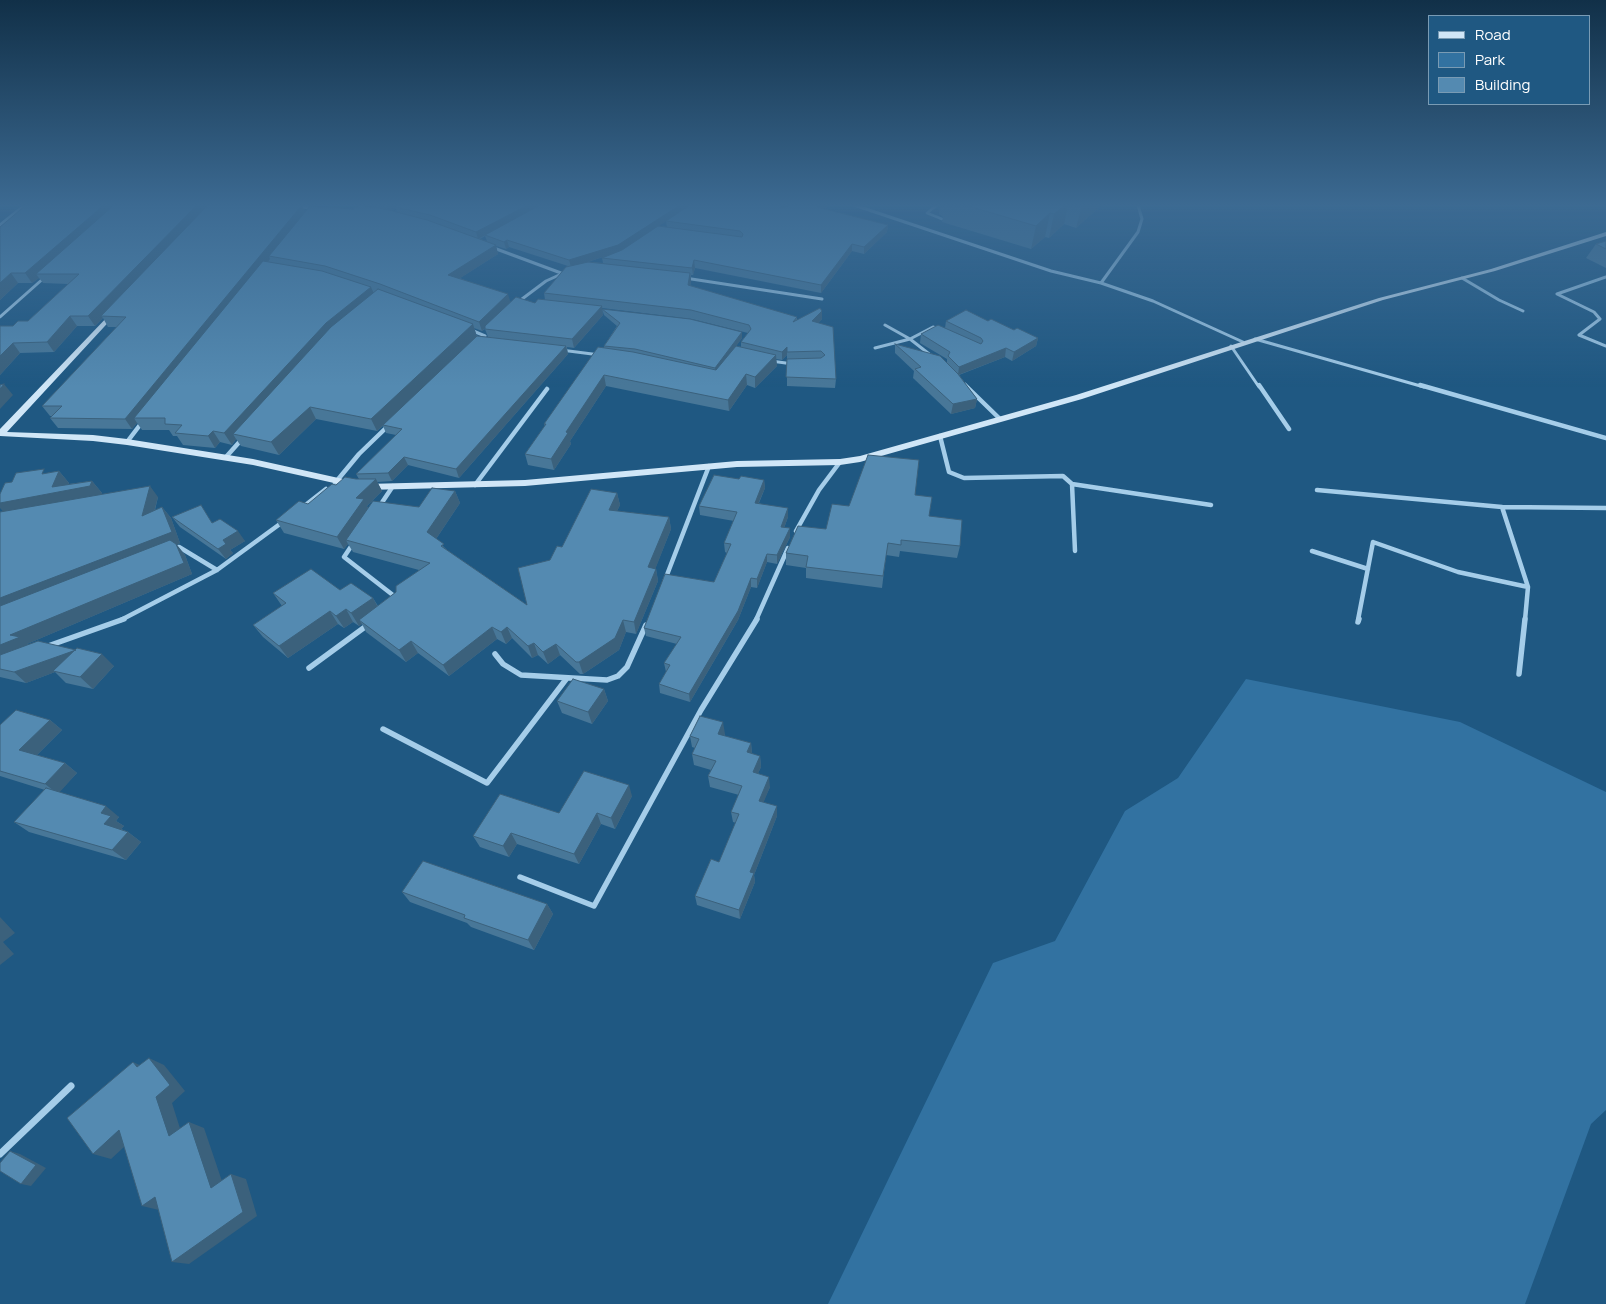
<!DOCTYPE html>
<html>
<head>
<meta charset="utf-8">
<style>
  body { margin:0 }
  #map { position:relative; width:1606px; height:1304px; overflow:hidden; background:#1f5882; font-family:Manrope,sans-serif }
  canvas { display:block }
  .legend { position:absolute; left:1428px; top:15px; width:162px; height:90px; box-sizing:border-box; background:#1f5882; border:1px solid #799bb4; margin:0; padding:6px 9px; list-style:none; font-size:15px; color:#fff }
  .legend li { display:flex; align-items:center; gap:10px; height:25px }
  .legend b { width:25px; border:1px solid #799bb4 }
</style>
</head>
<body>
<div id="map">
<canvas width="1606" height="1304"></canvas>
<ul class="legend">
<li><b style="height:6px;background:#d0e6f7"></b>Road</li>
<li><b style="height:14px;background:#3272a1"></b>Park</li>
<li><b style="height:14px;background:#548ab1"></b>Building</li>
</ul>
</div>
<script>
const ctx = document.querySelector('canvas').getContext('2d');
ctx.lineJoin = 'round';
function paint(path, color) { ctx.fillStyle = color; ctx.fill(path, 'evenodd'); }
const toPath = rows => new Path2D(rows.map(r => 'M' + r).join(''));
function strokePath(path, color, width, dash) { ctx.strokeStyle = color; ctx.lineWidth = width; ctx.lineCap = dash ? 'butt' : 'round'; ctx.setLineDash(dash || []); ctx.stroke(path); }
paint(toPath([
  [1246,679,1460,722,1606,792,1606,1110,1591,1124,1525,1304,828,1304,993,963,1055,941,1125,811,1178,778]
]), '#3272a1');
strokePath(toPath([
  [937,205,927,213,942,219]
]), '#a5cde9', 2.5);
strokePath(toPath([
  [854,205,1051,271,1101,283,1153,301,1243,342],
  [296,207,315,208],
  [0,225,25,205],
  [491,247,561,273],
  [1606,277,1557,294,1594,312,1600,319,1579,335,1606,346],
  [685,278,822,299],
  [1462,278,1499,300,1523,311],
  [1101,283,1138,232,1142,219,1138,205],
  [518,302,546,281,568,271],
  [0,317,45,277],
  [885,325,910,339,933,357],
  [471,330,485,336],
  [1255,339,1424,387],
  [1231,346,1259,387],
  [875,348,910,339,933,327,940,330],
  [561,350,600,355],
  [771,361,793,364],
  [964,384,967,387]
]), '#a5cde9', 3);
strokePath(toPath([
  [965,385,1000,419],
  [1259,385,1289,429],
  [1420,385,1606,438],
  [940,436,949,472,964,478,1063,476,1072,484,1075,551],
  [127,442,143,421],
  [226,457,242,439],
  [335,483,359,454,389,425],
  [1072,484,1211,505],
  [475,485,547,389],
  [1317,490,1502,507,1606,508],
  [303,507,326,489],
  [379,507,393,486],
  [796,531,819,490,840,462],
  [354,542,344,557,398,599],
  [172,549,179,547,217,570],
  [1312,551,1368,569],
  [665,580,709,466],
  [121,620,217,570,284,521],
  [756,620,788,548],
  [1358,620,1373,542,1458,572,1528,587,1502,507],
  [1525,620,1528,587]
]), '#a5cde9', 4.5);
strokePath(toPath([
  [1358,622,1359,619],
  [48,646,124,619],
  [495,654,503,664,521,675,607,680,618,676,627,667,646,625],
  [309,668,369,624],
  [1519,674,1525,619],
  [383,729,487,783,567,678],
  [520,877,594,906,701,710,757,619]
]), '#a5cde9', 5.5);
strokePath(toPath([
  [0,1154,71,1086]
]), '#a5cde9', 7);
paint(toPath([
  [1606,232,1606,236,1495,271,1383,300,1082,399,860,462,840,465,737,467,525,486,366,490,362,487,366,484,525,480,737,461,840,459,860,456,1076,395,1379,298,1491,269,1606,232],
  [114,311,116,312,116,314,7,432,93,435,127,439,253,459,352,481,355,482,355,486,352,487,253,465,127,445,93,441,0,436,0,429,112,312,114,311]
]), '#d0e6f7');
paint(toPath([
  [370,205,787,205,783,208,824,209,888,225,887,232,864,254,852,251,821,293,695,268,693,275,691,275,691,282,690,286,797,317,797,320,822,319,818,323,836,379,835,388,787,386,787,355,782,360,776,359,777,366,755,388,747,385,729,411,606,386,570,441,571,444,554,470,528,465,525,454,545,426,544,424,604,348,604,346,617,326,604,315,602,309,742,338,736,346,741,347,741,342,748,333,692,319,602,308,603,315,574,348,567,347,568,354,459,478,408,465,392,481,377,482,382,491,367,506,368,508,419,507,455,491,460,503,436,539,447,550,527,605,550,560,617,493,620,505,617,511,669,517,671,529,655,569,656,569,658,581,636,634,626,632,619,650,583,674,580,674,560,655,548,664,538,655,532,658,512,638,506,644,497,639,449,676,418,653,406,662,366,632,362,624,359,626,353,622,344,628,338,624,288,658,263,637,253,625,282,606,273,593,340,590,373,598,378,606,396,592,419,570,353,552,348,544,344,549,284,533,276,520,308,504,336,485,356,479,359,479,356,474,396,435,386,433,383,426,377,431,316,419,279,455,241,446,236,439,232,445,220,442,215,448,183,445,177,436,173,436,169,430,142,430,137,423,132,429,58,428,50,418,52,416,50,416,42,406,117,327,108,327,103,318,95,326,77,326,54,352,20,353,0,375,0,326,13,326,28,321,68,284,43,283,39,278,32,283,18,283,0,300,0,227,305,212,353,209,371,207],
  [396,208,397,212,390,211],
  [666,221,667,228,658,226],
  [485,236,487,241,480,239],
  [496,246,506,249,509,247,568,266,544,293,545,300,535,303,511,302,460,278,498,254],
  [606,256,602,258,603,263,588,262],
  [474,328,482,331,485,329,488,337,477,336],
  [940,205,1102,205,1076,228,1064,224,1049,238,1045,237,1031,249,942,222,943,217,939,214],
  [1606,241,1606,268,1586,258,1596,244],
  [946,321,988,321,1038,338,1036,346,1012,361,1005,357,959,375,977,399,975,408,951,414,913,378,914,371,895,353,895,344,947,363,947,359,920,343,921,334,945,328],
  [59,471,69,483,69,484,92,481,102,493,101,494,158,497,155,510,162,507,171,518,180,543,177,545,185,555,192,574,27,644,28,645,114,666,93,689,66,683,55,672,26,683,0,677,0,512,3,512,12,482,47,473],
  [739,479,764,480,765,488,759,503,788,517,784,528,790,537,777,564,767,562,757,588,751,587,738,620,690,702,660,693,659,684,666,672,664,663,677,644,646,636,644,628,714,582,727,553,725,552,724,543,734,521,700,515,699,506],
  [915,495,929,516,960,546,957,558,900,551,899,557,886,555,882,588,806,578,806,568,786,565,786,553,826,529,849,506],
  [172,517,213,523,245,541,230,550,233,553,226,559,180,527],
  [604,689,608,701,592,724,562,713,557,701],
  [50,720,62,730,37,755,65,763,77,773,59,792,119,817,116,821,124,826,121,829,128,832,141,842,126,860,29,832,14,822,45,790,0,776,0,725],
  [725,734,724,736,751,743,752,754,760,756,761,767,758,773,770,787,763,802,777,816,754,875,755,882,740,919,697,905,695,896,719,862,736,823,733,822,731,812,739,795,710,787,708,776,711,770,694,765,692,754,695,748,692,747,690,736],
  [632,796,615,829,601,824,579,864,517,844,509,857,480,847,473,836,559,813],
  [402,892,547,904,553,914,534,950,471,927,467,923,410,902]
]), '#487798');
paint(toPath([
  [104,205,120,205,36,274,39,278,32,283,25,273],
  [197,205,211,205,101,316,103,318,95,326,88,316],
  [302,205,306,214,269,256,270,259,141,418,134,418,137,423,132,429,125,419],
  [386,205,402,205,395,207,396,208,388,211],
  [528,205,543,205,478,239,476,232],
  [680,205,691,205,619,252,571,267,569,260],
  [781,205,787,205,781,209],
  [820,205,830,205,817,214,817,207],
  [1065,205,1068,205,1064,224,1049,238,1054,214],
  [1082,205,1102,205,1076,228],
  [1050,213,1045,237,1031,249,1036,226],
  [888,225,887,232,864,254,864,247],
  [507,240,509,247,506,249,504,242],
  [852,244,852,251,821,293,821,285],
  [496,245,498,254,451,284,448,275],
  [694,260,695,268,693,275,692,268],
  [11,273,18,283,0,300,0,283],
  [690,273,691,282,688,294,688,285],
  [371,287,376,298,233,434,236,439,232,445,224,433,326,323],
  [508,294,511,304,482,331,479,322],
  [602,306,603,315,574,348,572,339],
  [822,311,822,319,812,330,812,321],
  [70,316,77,326,54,352,47,342],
  [473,324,477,337,377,431,371,419],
  [742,332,742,338,716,374,715,368],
  [1038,338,1036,346,1012,361,1014,352],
  [13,343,20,353,0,375,0,356],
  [566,346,568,354,459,478,456,469],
  [787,347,787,355,782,360,782,352],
  [1006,348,1005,357,958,375,959,367],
  [776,355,777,366,755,388,755,377],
  [746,374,747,385,729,411,728,400],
  [604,375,606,386,570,441,571,444,554,470,551,459,566,432],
  [4,384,13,395,0,409,0,389],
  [977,399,975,408,951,414,953,404],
  [310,407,316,419,279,455,271,442],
  [213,431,220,442,215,448,208,436],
  [404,457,408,465,392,481,388,473],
  [59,471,69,483,66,490,92,481,102,493,100,498,7,516,0,508,0,503,52,487],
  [376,479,382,491,367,506,370,512,346,540,348,544,344,549,337,537,356,498],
  [764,480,765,488,755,511,755,503],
  [150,486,158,497,150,527,142,516],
  [455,491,460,503,432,545,427,532],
  [617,493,620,505,612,522,609,510],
  [162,507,171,518,180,543,177,545,185,555,192,574,27,644,32,648,0,660,0,645,10,635,0,614,0,598],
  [788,508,788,517,781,536,781,527],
  [669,517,671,529,651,580,648,567],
  [790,528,790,537,777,564,777,555],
  [238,531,245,541,230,550,233,553,226,559,218,549,223,540],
  [767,554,767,562,757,588,757,579],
  [656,569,658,581,636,634,634,622],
  [751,578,751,587,738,620,690,702,689,694],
  [373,598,380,611,359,620,362,624,359,626,351,613],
  [346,609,353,622,344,628,336,616],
  [330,611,338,624,288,658,279,646],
  [623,620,626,632,619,650,583,674,579,662],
  [492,627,497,639,449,676,443,665],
  [507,627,512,638,506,644,501,632],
  [411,641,418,653,406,662,399,650],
  [534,643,538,655,532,658,528,646],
  [556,644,560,655,548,664,543,652],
  [76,650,53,671,55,672,26,683,14,672],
  [102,654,114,666,93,689,80,677],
  [604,689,608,701,592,724,588,712],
  [50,720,62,730,32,760,19,750],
  [723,722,725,734,719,745,718,734],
  [751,743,752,754,747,752],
  [760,756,761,767,754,782,753,772],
  [65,763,77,773,58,794,45,784],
  [769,777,770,787,760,811,759,801],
  [629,785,632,796,615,829,611,818],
  [106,806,119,817,116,821,124,826,117,834,104,824,101,813],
  [777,806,777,816,754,875,755,882,740,919,739,910,750,872],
  [597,813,601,824,579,864,574,854],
  [128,832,141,842,126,860,112,850],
  [511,833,517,844,509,857,503,846],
  [547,904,553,914,534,950,528,940],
  [0,917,15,933,3,942,14,954,0,965],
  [149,1058,164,1065,185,1091,172,1103,184,1141,169,1136,156,1097],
  [133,1062,148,1069,137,1067],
  [189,1122,204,1128,226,1193,211,1188],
  [119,1130,136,1136,111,1159,93,1154],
  [10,1151,20,1154,46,1168,31,1186,21,1184],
  [231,1174,246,1179,257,1216,189,1264,172,1262],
  [155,1197,159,1210,142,1206]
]), '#3b617c');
const building = toPath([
  [26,205,104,205,25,273,11,273,0,283,0,227,26,205],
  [114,205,197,205,88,316,70,316,47,342,13,343,0,356,0,326,13,326,18,321,28,321,79,274,36,274,114,205],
  [208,205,302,205,125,419,50,418,62,406,42,406,126,317,101,316,208,205],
  [359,205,385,209,427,220,496,245,448,275,508,294,479,322,380,284,325,266,269,256,310,206,353,209,359,205],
  [398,205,528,205,476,232,430,215,395,207,398,205],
  [540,205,680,205,618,245,569,260,507,240,504,242,485,235,540,205],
  [690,205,781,205,781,208,784,208,789,205,820,205,817,207,888,225,864,247,852,244,821,285,694,260,692,268,602,258,622,250,658,226,742,237,743,234,740,231,666,221,690,205],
  [965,205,1065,205,1054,214,1050,213,1036,226,965,205],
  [1606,241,1606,249,1596,244,1606,241],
  [263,261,322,271,371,287,326,323,224,433,213,431,208,436,175,433,182,425,165,424,165,418,134,418,263,261],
  [588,262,690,273,688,285,797,317,793,322,820,308,822,311,812,321,833,327,836,379,786,377,787,359,821,358,825,355,821,351,787,352,787,347,782,352,741,342,751,329,749,325,691,310,544,293,566,267,588,262],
  [378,289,473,324,371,419,310,407,271,442,233,434,331,327,378,289],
  [516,297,535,303,538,299,602,306,572,339,485,329,485,326,516,297],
  [602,309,690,319,742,332,715,368,635,349,604,346,620,323,602,309],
  [966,310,988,321,991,319,1014,330,1017,328,1038,338,1014,352,1006,348,959,367,948,356,950,352,921,334,938,325,981,344,983,341,981,338,946,321,966,310],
  [477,336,566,346,456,469,404,457,388,473,356,474,402,429,383,425,477,336],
  [895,344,940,356,958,374,977,399,953,404,915,369,921,367,895,344],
  [736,346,776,355,755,377,746,374,728,400,604,375,566,432,568,433,551,459,525,454,546,424,544,424,598,347,633,352,716,370,736,346],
  [4,384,0,389,0,385,4,384],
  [868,455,919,460,915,495,932,497,929,516,962,520,960,546,901,540,901,545,888,543,883,576,806,567,808,556,786,553,798,526,826,529,832,504,849,506,868,455],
  [44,469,42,474,59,471,52,487,92,481,90,486,0,503,0,494,5,483,12,482,16,473,44,469],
  [714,475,739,479,741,476,764,480,755,503,788,508,781,527,790,528,777,555,767,554,757,579,751,578,738,611,689,694,659,684,670,665,664,663,681,637,644,628,665,574,714,582,731,544,724,543,737,512,699,506,714,475],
  [345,477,356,479,376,479,356,498,364,499,337,537,276,520,299,501,308,504,332,484,336,485,345,477],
  [150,486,142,516,162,507,172,532,0,598,0,512,150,486],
  [432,488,455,491,427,532,444,544,441,546,527,605,518,568,550,560,557,546,562,547,591,489,617,493,609,510,669,517,648,567,656,569,634,622,623,620,615,638,579,662,576,662,556,644,543,652,534,643,528,646,507,627,501,632,492,627,443,665,411,641,399,650,359,620,396,592,396,586,430,563,346,540,373,501,419,507,432,488],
  [201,505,212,523,220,519,238,531,223,540,226,544,218,549,172,517,201,505],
  [170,540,176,544,184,563,10,635,20,637,0,645,0,606,170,540],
  [311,569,340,590,351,583,373,598,351,613,346,609,336,616,330,611,279,646,253,625,286,603,273,593,311,569],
  [38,641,76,650,14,672,0,669,0,655,38,641],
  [77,648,102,654,80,677,53,671,77,648],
  [573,679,604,689,588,712,557,701,573,679],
  [16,710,50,720,19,750,65,763,45,784,0,771,0,725,16,710],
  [700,716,723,722,718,734,751,743,747,752,760,756,753,772,769,777,759,801,777,806,750,872,754,873,739,910,695,896,711,859,719,862,739,814,731,812,742,786,708,776,716,761,692,754,699,739,690,736,700,716],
  [584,771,629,785,611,818,597,813,574,854,511,833,503,846,473,836,500,794,559,813,584,771],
  [46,788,106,806,101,813,111,816,104,824,128,832,112,850,14,822,46,788],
  [423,861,547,904,528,940,464,918,465,915,402,892,423,861],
  [149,1058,170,1085,156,1097,169,1136,189,1122,211,1188,231,1174,243,1212,172,1262,155,1197,142,1206,119,1130,93,1154,67,1118,133,1062,137,1067,149,1058],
  [10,1151,36,1165,21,1184,0,1171,0,1163,10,1151]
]);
paint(building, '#548ab1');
strokePath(building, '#3b617c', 1);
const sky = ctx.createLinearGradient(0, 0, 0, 387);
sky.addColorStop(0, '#113048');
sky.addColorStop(0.53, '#3c6a92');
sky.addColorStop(1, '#3c6a9200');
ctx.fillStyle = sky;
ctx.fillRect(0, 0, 1606, 387);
</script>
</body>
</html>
